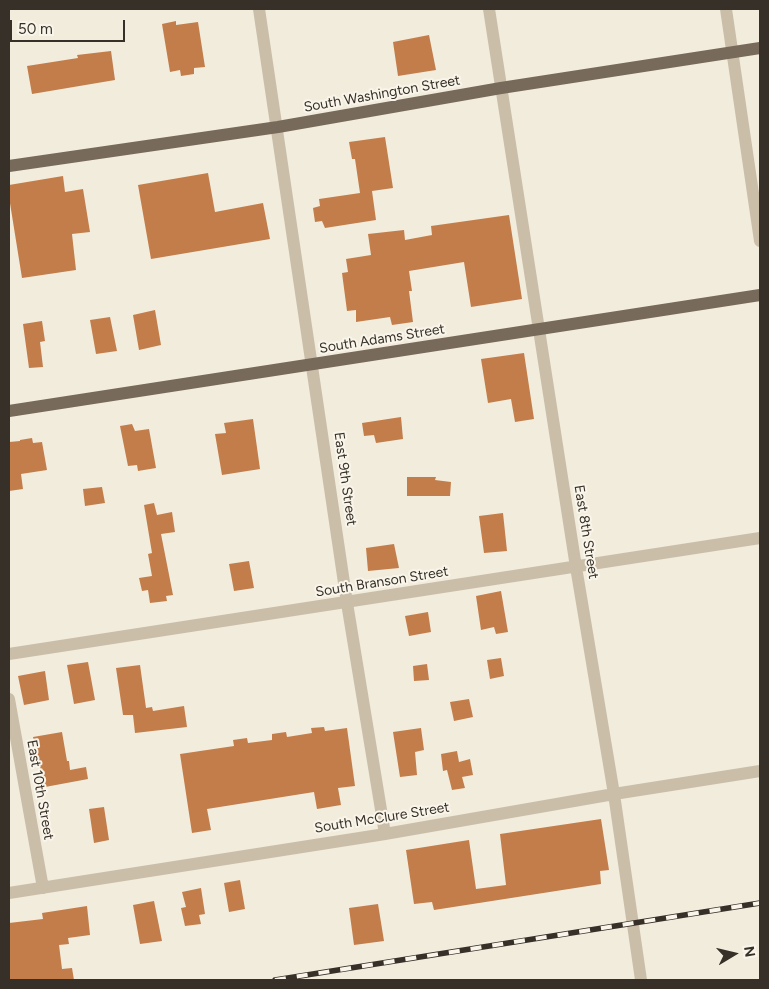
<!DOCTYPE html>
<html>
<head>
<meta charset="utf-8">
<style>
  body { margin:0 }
  #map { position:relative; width:769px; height:989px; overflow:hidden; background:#f2ecdd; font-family:Figtree,sans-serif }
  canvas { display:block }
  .frame { position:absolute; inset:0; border:10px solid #373029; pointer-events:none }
  .north { position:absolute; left:709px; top:929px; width:50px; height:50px; -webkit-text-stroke:4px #f9f5ea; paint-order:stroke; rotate:81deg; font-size:14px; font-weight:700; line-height:20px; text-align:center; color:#373029 }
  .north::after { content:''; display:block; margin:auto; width:18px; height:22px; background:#373029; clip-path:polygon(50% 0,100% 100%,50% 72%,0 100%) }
  .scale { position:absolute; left:10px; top:20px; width:115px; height:22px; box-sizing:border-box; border:2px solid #373029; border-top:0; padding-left:6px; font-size:15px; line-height:18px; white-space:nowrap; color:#373029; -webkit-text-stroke:4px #f9f5ea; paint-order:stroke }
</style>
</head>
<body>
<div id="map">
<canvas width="769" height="989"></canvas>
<div class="frame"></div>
<div class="north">N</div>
<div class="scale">50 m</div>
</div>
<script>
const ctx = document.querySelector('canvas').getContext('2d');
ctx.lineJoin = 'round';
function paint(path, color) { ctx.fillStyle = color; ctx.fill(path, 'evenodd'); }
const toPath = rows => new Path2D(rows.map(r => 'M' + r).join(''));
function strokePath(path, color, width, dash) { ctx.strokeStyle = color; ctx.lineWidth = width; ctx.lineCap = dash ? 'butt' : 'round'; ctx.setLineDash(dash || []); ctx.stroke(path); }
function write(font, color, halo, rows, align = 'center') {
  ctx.font = font + ' Figtree,sans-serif'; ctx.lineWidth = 4; ctx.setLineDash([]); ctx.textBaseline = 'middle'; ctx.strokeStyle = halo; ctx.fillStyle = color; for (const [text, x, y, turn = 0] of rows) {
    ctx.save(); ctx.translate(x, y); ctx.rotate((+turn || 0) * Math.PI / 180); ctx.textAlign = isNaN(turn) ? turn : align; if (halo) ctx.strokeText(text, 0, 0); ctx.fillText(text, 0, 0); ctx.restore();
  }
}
paint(toPath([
  [176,21,176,25,198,22,205,67,194,68,194,74,181,76,180,70,170,72,162,24],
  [429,35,436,70,398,76,393,42],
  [111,51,115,80,32,94,27,66,78,58,77,55],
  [385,137,393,188,372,191,376,220,325,228,322,221,315,222,313,208,320,206,319,199,360,193,355,159,352,159,349,142],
  [208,173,215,212,263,203,270,239,151,259,138,185],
  [63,176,65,192,83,189,90,232,72,234,76,270,22,278,9,197,9,185],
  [509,215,522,299,471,307,464,262,409,271,412,291,409,291,413,322,392,325,390,317,356,322,356,310,347,311,342,273,348,272,346,259,371,255,368,234,404,230,405,240,432,235,431,226],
  [155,310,161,345,139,350,133,315],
  [110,317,117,351,96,354,90,320],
  [42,321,45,341,40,342,43,367,29,368,23,324],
  [524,353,534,419,515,422,511,399,488,403,481,359],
  [401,417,403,439,376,443,374,435,364,436,362,423],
  [253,419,260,469,222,475,215,434,226,433,224,423],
  [132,424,135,431,149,429,156,468,138,471,137,465,128,466,120,426],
  [32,438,33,443,42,442,47,470,21,474,23,489,9,491,9,442,20,441,20,440],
  [407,477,436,477,435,480,451,482,450,496,407,496],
  [102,487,105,503,85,506,83,489],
  [154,503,157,515,172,512,175,532,161,534,173,595,166,596,167,601,150,603,148,590,142,591,139,578,152,576,148,554,152,553,144,505],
  [503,513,507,551,484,553,479,516],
  [394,544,399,568,368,571,366,548],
  [249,561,254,588,234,591,229,564],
  [501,591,508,632,496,634,494,627,481,630,476,596],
  [428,612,431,632,409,636,405,616],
  [501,658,504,676,490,679,487,660],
  [88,662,95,700,74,704,67,665],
  [427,664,429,680,414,681,413,666],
  [140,665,146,708,152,707,153,711,184,706,187,727,135,733,133,715,123,715,116,668],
  [45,671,49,700,24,705,18,676],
  [469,699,473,717,454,721,450,702],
  [324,727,325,731,347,728,355,786,338,788,341,805,317,809,314,792,207,809,211,830,192,833,180,754,234,746,233,740,247,738,248,743,272,740,272,734,286,732,287,737,312,733,311,728],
  [421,728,424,750,415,752,417,775,400,777,393,732],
  [62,732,67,761,69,761,70,770,86,767,88,779,45,787,33,737],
  [457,751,459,762,470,759,473,775,462,777,465,788,452,790,447,770,443,771,441,754],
  [104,807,109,840,94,843,89,809],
  [601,819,609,870,600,871,601,884,434,910,432,902,414,904,406,850,469,840,476,889,506,885,500,834],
  [240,880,245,909,229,912,224,883],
  [201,888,205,914,199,915,201,924,185,926,181,908,186,907,182,892],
  [154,901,162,941,140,944,133,905],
  [378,904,384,941,354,945,349,908],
  [87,906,90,935,68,938,69,944,59,945,62,969,72,968,74,980,9,980,9,923,43,919,42,913]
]), '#c37d4a');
strokePath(toPath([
  [259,9,347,603,385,834],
  [489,9,576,567,614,794,641,980],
  [726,9,760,241],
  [9,654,760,538],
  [9,699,43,888],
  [9,893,385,834,614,794,760,771]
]), '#cabea9', 12);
strokePath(toPath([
  [9,166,278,127,501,88,760,48],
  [9,411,760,295]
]), '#786a5a', 12);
const rail = toPath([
  [275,980,760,903]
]);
strokePath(rail, '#373029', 5.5);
strokePath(rail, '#f9f5ea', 4, [11]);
write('14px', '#373029', '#f9f5ea', [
  ["South Washington Street",382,94,-10],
  ["South Adams Street",382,339,-9],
  ["East 9th Street",345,479,82],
  ["East 8th Street",586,532,81],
  ["South Branson Street",382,582,-9],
  ["East 10th Street",40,790,80],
  ["South McClure Street",382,818,-9]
]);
</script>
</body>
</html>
